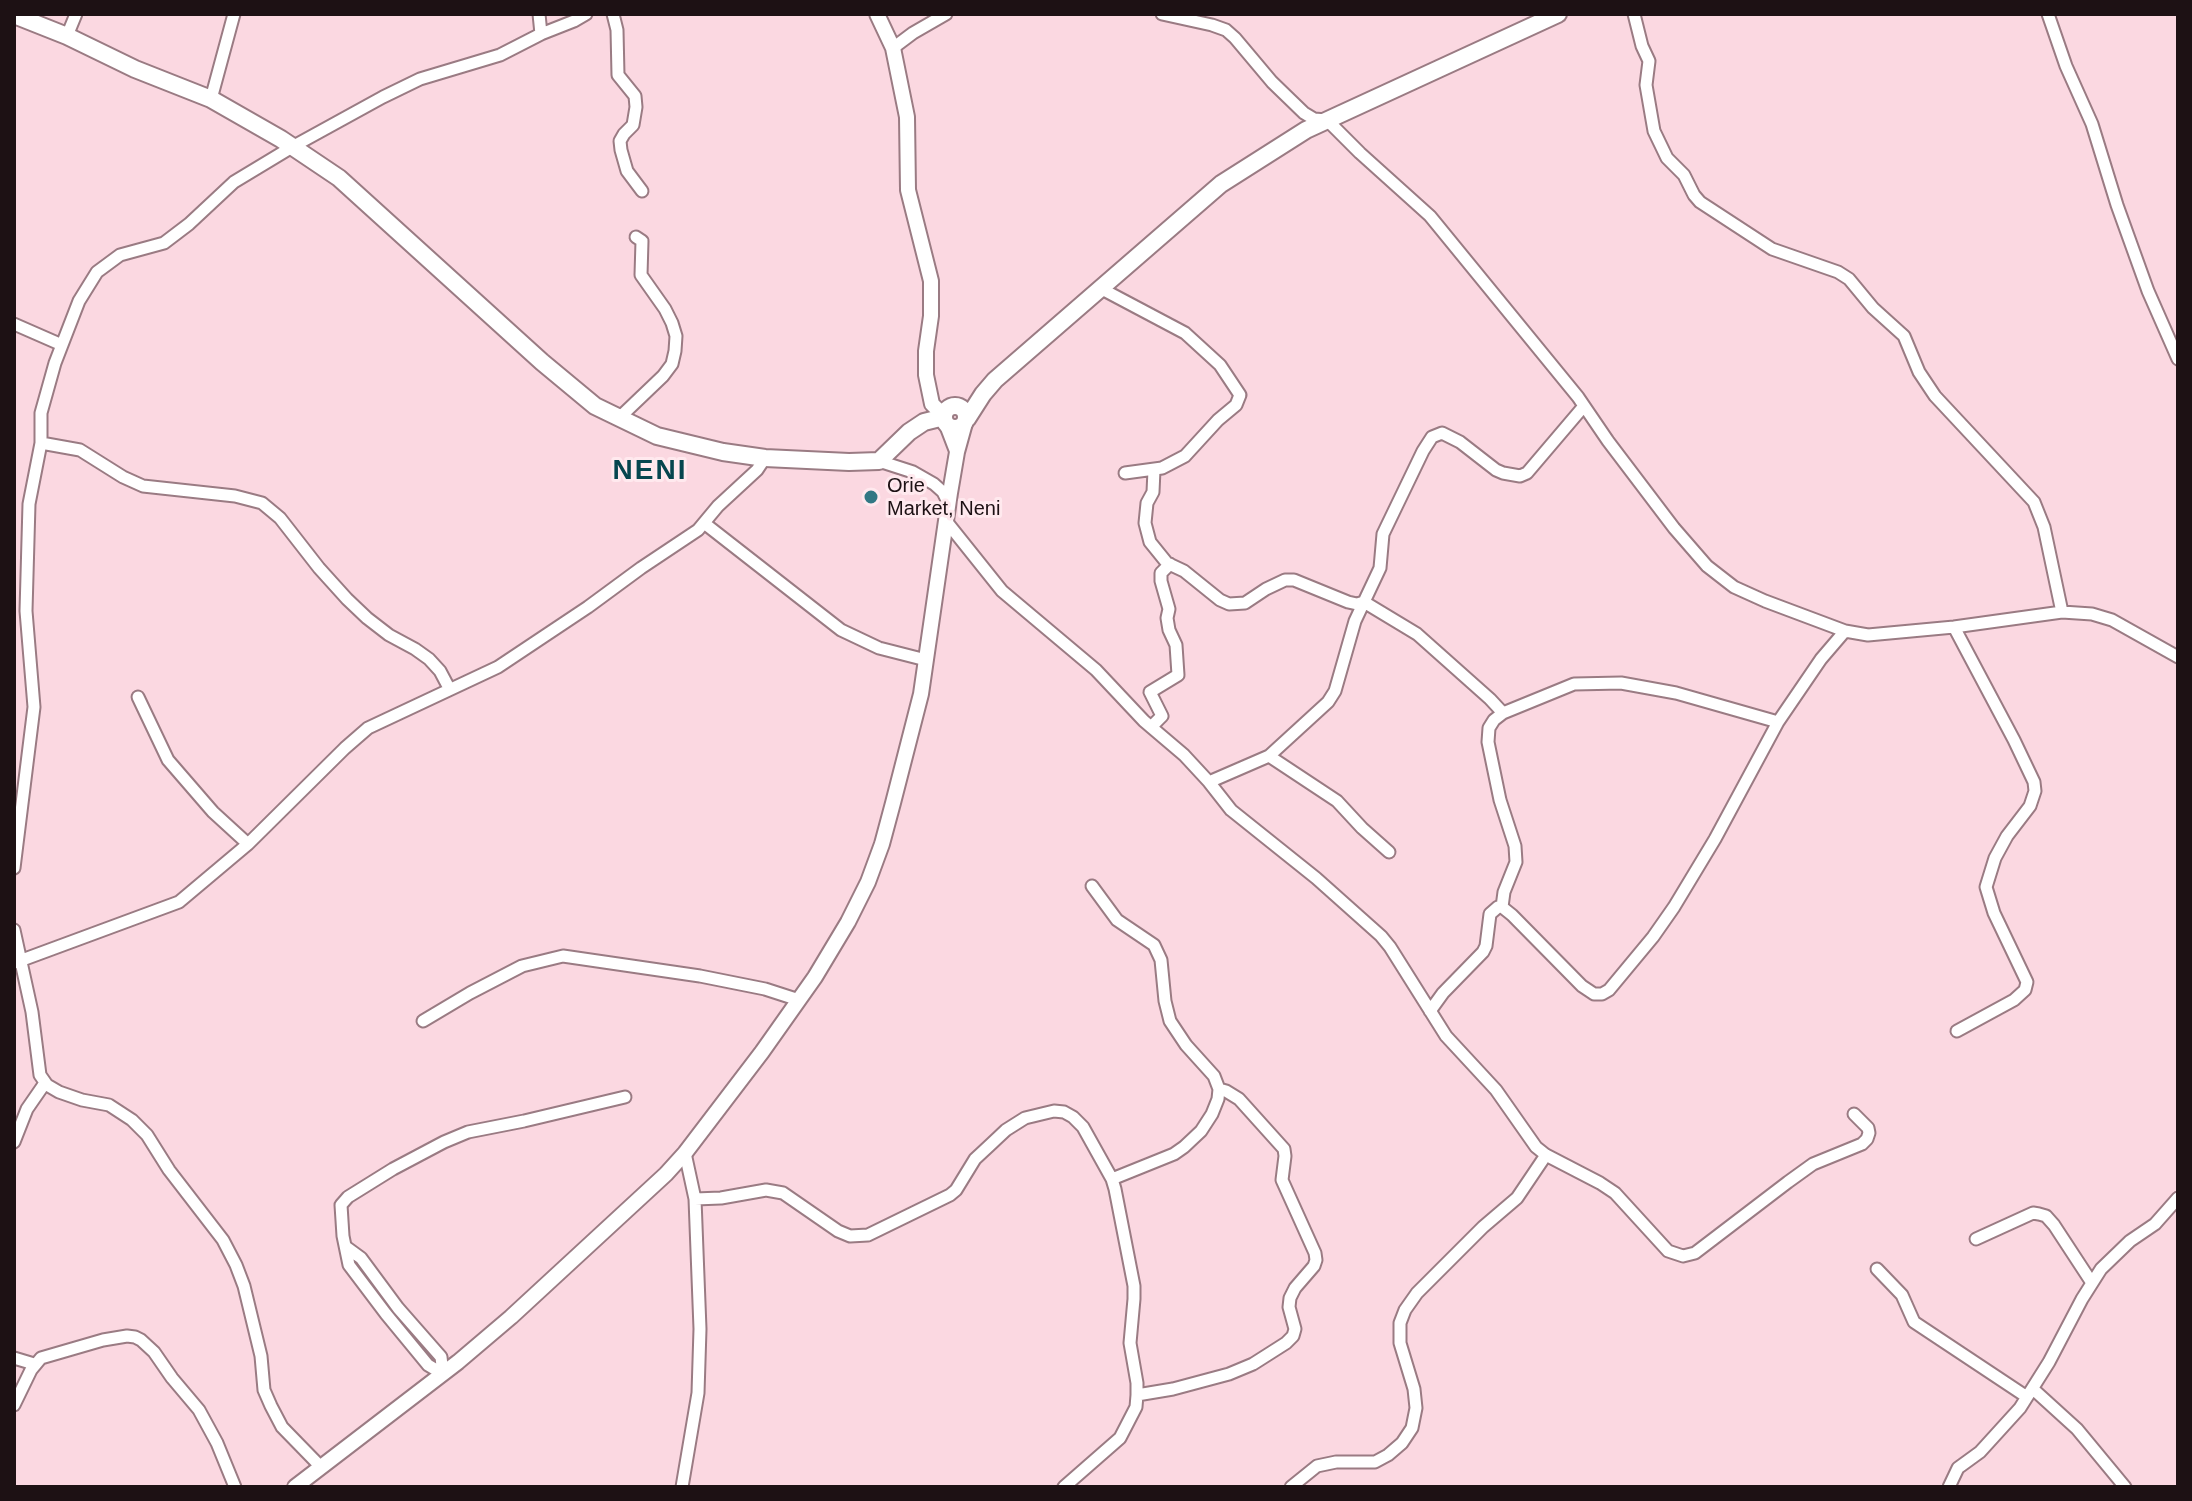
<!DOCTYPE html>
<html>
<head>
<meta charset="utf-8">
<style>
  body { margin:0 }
  #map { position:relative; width:2192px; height:1501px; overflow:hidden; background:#fbd8e1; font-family:Arial,sans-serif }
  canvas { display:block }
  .frame { position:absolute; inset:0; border:16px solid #1d1114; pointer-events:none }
</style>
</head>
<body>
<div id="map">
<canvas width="2192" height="1501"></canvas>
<div class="frame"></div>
</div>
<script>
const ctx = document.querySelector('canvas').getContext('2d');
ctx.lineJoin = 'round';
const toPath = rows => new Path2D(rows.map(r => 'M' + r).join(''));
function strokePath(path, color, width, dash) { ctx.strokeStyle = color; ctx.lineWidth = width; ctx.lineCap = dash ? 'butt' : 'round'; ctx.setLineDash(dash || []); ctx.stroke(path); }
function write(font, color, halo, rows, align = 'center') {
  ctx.font = font + ' Arial,sans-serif'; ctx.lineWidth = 6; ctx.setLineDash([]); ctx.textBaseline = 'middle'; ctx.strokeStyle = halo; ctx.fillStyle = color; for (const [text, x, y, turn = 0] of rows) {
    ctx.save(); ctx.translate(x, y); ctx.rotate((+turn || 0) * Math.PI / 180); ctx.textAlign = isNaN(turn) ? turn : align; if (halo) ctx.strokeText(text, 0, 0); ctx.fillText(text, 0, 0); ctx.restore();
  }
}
const minor = toPath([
  [539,14,541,34],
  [613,14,617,30,618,75,635,96,636,107,633,125,624,134,620,141,621,150,627,171,642,191],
  [1162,14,1212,25,1226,30,1235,38,1272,82,1304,113,1314,119,1327,120,1360,153,1430,216,1578,397,1608,441,1674,528,1707,566,1734,587,1765,601,1845,631,1868,635,1954,627,2062,612,2092,614,2112,620,2178,657],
  [1634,14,1642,46,1649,61,1646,85,1654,131,1667,158,1684,175,1694,195,1700,202,1772,249,1838,272,1849,279,1873,308,1904,336,1919,372,1935,396,2034,502,2044,527,2062,612],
  [2048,14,2066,66,2092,124,2117,205,2148,291,2178,359],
  [67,36,76,14],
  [893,48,913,33,946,14],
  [211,99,234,14],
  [1100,288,1185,333,1220,365,1240,395,1236,405,1218,420,1185,456,1162,468,1125,473],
  [14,324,62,345],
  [618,419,663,376,672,364,675,351,676,336,672,323,665,309,641,275,642,241,636,237],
  [41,443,80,450,123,477,143,486,235,496,262,503,280,518,319,568,347,599,367,618,389,635,415,649,429,659,440,671,449,688],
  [879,461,913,472,934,484,943,492,948,502],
  [1154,470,1153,492,1147,503,1145,523,1150,542,1167,563,1184,571,1220,600,1229,604,1245,603,1266,589,1285,580,1294,580,1348,602,1357,604,1364,602,1417,634,1490,699,1503,713],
  [946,521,1002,591,1096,670,1144,721,1184,755,1209,782,1231,810,1316,878,1381,936,1390,947,1446,1036,1496,1090,1536,1147,1546,1155,1600,1183,1615,1193,1668,1251,1683,1256,1695,1253,1788,1182,1813,1164,1862,1144,1867,1139,1869,1133,1868,1128,1854,1114],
  [704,523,841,630,879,648,926,660],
  [1954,627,2014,740,2034,782,2035,791,2030,806,2007,836,1995,858,1986,887,1994,913,2027,982,2025,990,2014,1000,1957,1031],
  [138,697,168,760,213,812,248,844],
  [1151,727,1162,716,1150,692,1178,675,1176,645,1169,630,1167,618,1169,609,1161,581,1161,573,1170,564],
  [1269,756,1337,801,1362,828,1389,852],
  [1209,782,1269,756,1328,702,1335,691,1355,621,1380,568,1383,534,1423,451,1432,437,1442,433,1460,442,1496,470,1503,473,1520,476,1527,473,1584,406],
  [14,868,34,707,26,611,29,504,41,443,41,413,55,363,79,301,97,272,120,255,164,243,189,224,234,182,292,147,383,97,420,79,500,55,541,34,574,21,586,14],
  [1092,886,1117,920,1154,945,1161,960,1165,1001,1170,1021,1186,1045,1214,1076,1219,1089,1218,1099,1212,1114,1201,1131,1184,1147,1174,1154,1112,1179],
  [1502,907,1504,892,1516,862,1515,846,1500,800,1488,742,1489,728,1494,720,1503,713,1574,684,1621,683,1676,693,1778,722],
  [14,930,32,1012,40,1075,47,1085,59,1092,82,1100,109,1105,132,1120,147,1135,169,1170,223,1240,236,1265,244,1286,261,1356,264,1390,271,1406,282,1427,320,1466],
  [14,963,179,902,248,844,345,748,368,728,498,667,588,607,641,568,698,530,718,506,757,470,765,458],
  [1430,1011,1443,993,1483,952,1486,946,1490,914,1498,907,1502,907,1512,915,1582,986,1594,994,1602,994,1609,990,1653,937,1674,907,1715,839,1778,722,1821,659,1845,631],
  [423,1021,470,993,522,966,563,956,700,976,765,989,799,1000],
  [14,1142,27,1109,45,1083],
  [695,1199,721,1198,766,1190,783,1193,838,1231,850,1236,868,1235,950,1195,956,1190,975,1159,989,1146,1006,1130,1025,1118,1054,1111,1064,1112,1073,1117,1083,1127,1112,1179,1115,1189,1134,1286,1134,1299,1130,1343,1137,1383,1137,1395,1136,1407,1120,1438,1064,1487],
  [1976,1239,2033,1213,2039,1214,2046,1216,2054,1225,2092,1283],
  [346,1247,361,1258,398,1308,441,1357,443,1374],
  [1877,1269,1902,1295,1914,1322,2027,1397],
  [14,1358,34,1364],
  [443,1374,428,1365,386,1314,349,1265,343,1236,341,1205,348,1197,393,1169,444,1142,468,1132,524,1121,625,1097],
  [2033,1389,2077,1429,2125,1487],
  [1137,1395,1173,1389,1229,1374,1253,1364,1286,1343,1293,1336,1295,1329,1289,1307,1290,1298,1295,1288,1314,1266,1316,1260,1315,1253,1282,1180,1285,1156,1284,1149,1239,1099,1226,1091,1219,1089],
  [14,1405,31,1370,41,1358,103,1340,127,1336,135,1337,141,1340,154,1352,172,1378,199,1410,217,1443,235,1487],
  [682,1487,698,1393,700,1329,695,1199,685,1153],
  [1291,1487,1317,1466,1336,1462,1375,1462,1388,1455,1402,1443,1412,1428,1416,1408,1414,1389,1400,1343,1400,1323,1405,1310,1417,1293,1483,1227,1517,1198,1546,1155],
  [1949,1487,1958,1468,1980,1452,2020,1408,2049,1362,2082,1299,2101,1269,2130,1241,2155,1224,2178,1198]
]);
const tertiary = toPath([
  [877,14,893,48,907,117,908,190,931,281,931,316,926,351,926,375,932,404,938,410,945,413],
  [947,425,957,451],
  [295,1487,458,1362,511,1317,666,1174,685,1153,762,1052,815,977,848,922,868,882,882,844,893,803,921,694,950,493,957,452,965,423]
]);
const secondary = toPath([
  [14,15,67,36,135,69,211,99,281,139,339,178,542,362,595,406,657,436,723,452,765,458,849,462,879,461,909,432,924,422,944,417],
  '944 417a11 11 0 1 1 22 0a11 11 0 1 1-22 0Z',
  [967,419,983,394,995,380,1221,184,1306,130,1558,14]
]);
strokePath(minor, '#9a7b83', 15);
strokePath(tertiary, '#9a7b83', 18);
strokePath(secondary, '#9a7b83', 20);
strokePath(minor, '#fff', 11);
strokePath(tertiary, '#fff', 14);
strokePath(secondary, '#fff', 16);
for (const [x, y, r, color] of [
  [871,497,8,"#327884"]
]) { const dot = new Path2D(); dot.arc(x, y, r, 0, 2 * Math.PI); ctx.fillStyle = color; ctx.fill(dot); strokePath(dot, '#ffe9ee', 3); }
write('20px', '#1d1114', '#ffe9ee', [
  ["Orie",887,486],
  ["Market, Neni",887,509]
], 'left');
ctx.letterSpacing = '2px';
write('bold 28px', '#06464f', '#ffe9ee', [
  ["NENI",650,471]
]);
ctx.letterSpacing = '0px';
</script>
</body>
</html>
